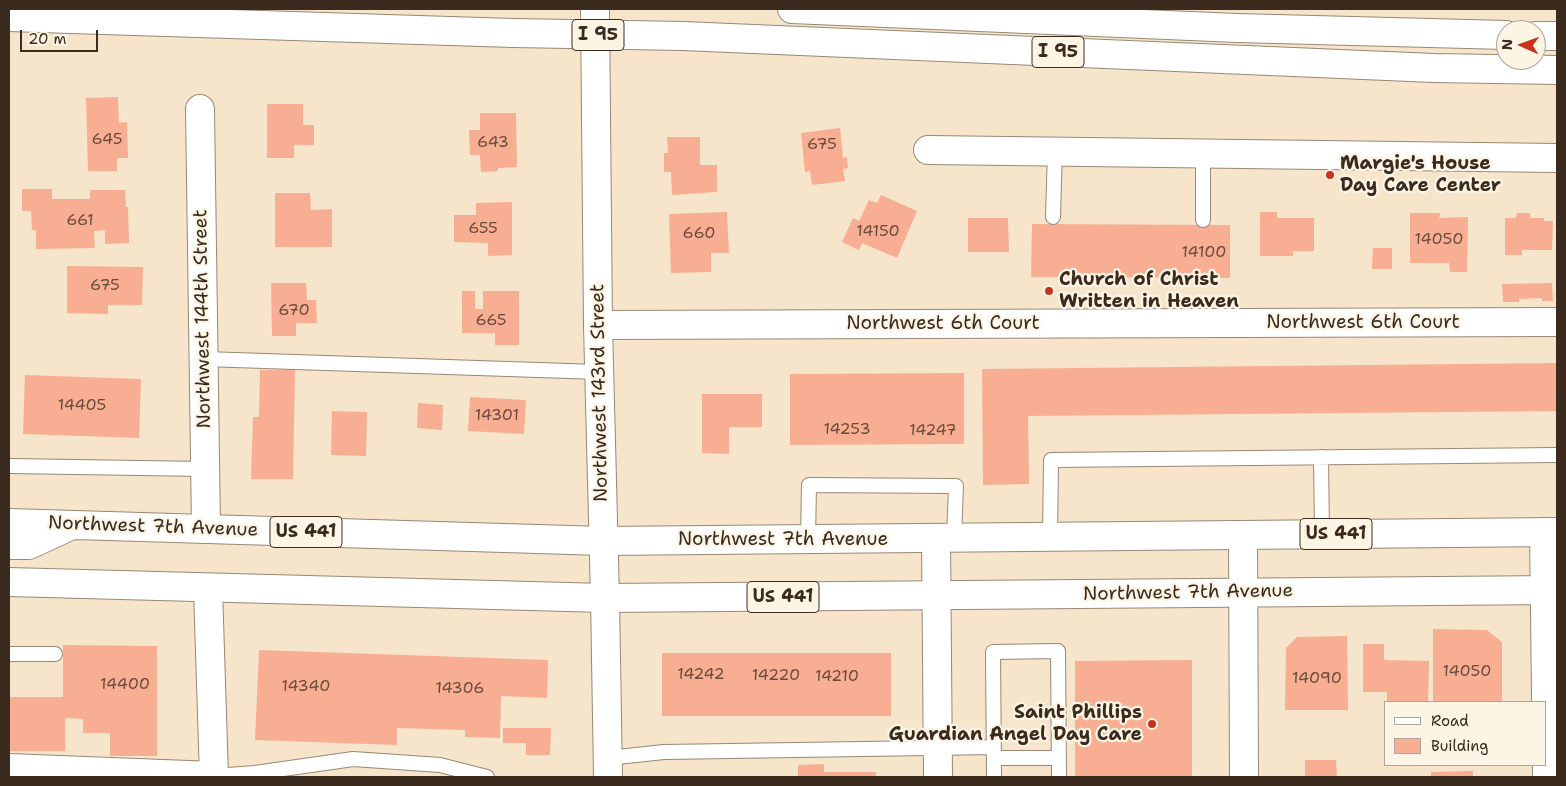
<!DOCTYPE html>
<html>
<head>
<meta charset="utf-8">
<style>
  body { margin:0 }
  #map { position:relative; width:1566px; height:786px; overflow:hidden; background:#f6e5cb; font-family:"Shantell Sans",sans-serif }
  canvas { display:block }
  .frame { position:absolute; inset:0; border:10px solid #3b2a1e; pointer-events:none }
  .legend { position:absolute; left:1384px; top:701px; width:162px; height:65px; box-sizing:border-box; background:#fcf5e5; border:1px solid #afa495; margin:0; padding:6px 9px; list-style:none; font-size:15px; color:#3b2a1e }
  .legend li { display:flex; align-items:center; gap:10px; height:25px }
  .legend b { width:25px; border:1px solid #afa495 }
  .north { position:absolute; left:1496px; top:20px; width:50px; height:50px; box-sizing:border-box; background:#fcf5e5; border:1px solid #afa495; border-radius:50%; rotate:272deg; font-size:14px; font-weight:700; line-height:20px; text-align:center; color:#3b2a1e }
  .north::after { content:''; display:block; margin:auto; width:18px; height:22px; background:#c8321e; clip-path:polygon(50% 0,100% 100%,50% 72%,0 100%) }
  .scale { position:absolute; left:20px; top:30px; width:78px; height:22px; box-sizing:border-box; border:2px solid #3b2a1e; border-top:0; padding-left:6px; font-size:15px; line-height:18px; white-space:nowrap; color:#3b2a1e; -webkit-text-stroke:4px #fcf5e5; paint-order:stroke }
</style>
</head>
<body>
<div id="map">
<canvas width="1566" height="786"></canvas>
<div class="frame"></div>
<ul class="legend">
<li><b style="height:6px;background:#fff"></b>Road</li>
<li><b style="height:14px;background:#f8ae92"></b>Building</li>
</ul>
<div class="north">N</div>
<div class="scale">20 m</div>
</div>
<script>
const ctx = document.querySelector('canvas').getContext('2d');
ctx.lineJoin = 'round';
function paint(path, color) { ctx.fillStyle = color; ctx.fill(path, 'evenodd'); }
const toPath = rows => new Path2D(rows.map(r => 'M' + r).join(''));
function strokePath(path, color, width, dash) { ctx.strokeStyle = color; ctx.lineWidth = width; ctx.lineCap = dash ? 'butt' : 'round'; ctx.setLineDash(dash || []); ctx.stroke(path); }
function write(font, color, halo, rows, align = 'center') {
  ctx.font = font + ' "Shantell Sans",sans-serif'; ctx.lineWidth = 4.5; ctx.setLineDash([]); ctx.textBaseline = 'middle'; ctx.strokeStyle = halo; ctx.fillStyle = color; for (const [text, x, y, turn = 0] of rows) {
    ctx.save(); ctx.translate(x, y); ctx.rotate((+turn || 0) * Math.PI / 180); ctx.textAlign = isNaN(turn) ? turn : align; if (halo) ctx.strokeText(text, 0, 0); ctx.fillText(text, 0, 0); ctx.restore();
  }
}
paint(toPath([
  [118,97,119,123,127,122,128,158,117,158,117,171,88,171,86,98],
  [267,104,303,104,303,125,314,125,314,145,294,145,294,158,267,158],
  [480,113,516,113,517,167,498,168,498,171,481,172,480,155,470,155,469,130,480,130],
  [840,128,843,158,847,157,848,168,843,169,845,181,812,185,810,171,805,172,801,133],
  [667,137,700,137,700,165,717,165,717,192,672,195,671,172,664,172,664,153,668,153],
  [22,189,52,189,52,199,90,199,90,190,125,190,126,207,128,207,129,243,105,244,105,230,94,231,95,248,36,249,36,230,32,230,31,211,22,211],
  [275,193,310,193,311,210,332,209,332,247,275,247],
  [881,195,917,211,897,258,862,243,859,250,842,242,853,218,859,221,869,200,877,203],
  [512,202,512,255,488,256,488,243,454,242,454,215,476,215,476,203],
  [727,212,729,253,711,253,711,272,671,273,669,214],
  [1260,212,1277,212,1277,218,1314,218,1314,251,1293,251,1293,256,1260,256],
  [1410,213,1440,213,1439,218,1468,217,1467,272,1450,272,1449,263,1410,263],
  [1517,213,1530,213,1530,218,1544,218,1544,221,1553,221,1552,250,1522,250,1522,255,1505,255,1505,218,1516,218],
  [968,218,1008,218,1009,252,968,252],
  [1032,224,1230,225,1230,278,1031,277],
  [1373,248,1392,248,1392,269,1372,269],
  [67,266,143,267,142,305,108,305,108,314,67,313],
  [271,283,306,283,307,300,316,300,317,323,296,323,296,336,272,336],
  [1552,283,1553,301,1542,301,1542,298,1519,299,1519,302,1503,302,1502,284],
  [462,291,475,291,475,309,483,309,483,291,519,291,519,345,495,345,495,333,462,333],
  [1557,363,1557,411,1028,416,1029,484,983,485,982,369],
  [260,370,295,370,293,479,251,479,253,417,259,417],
  [964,373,964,444,790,445,790,374],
  [25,375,141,379,139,438,23,434],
  [702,394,762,394,762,427,729,427,729,454,702,453],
  [470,397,526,400,524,434,468,431],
  [418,403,443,405,442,430,417,428],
  [332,411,367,412,366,456,331,455],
  [1433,629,1487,630,1502,642,1502,702,1433,702],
  [1347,636,1348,710,1285,710,1286,648,1297,637],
  [1363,644,1384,644,1384,660,1429,661,1428,702,1387,702,1387,692,1363,692],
  [63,645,157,646,157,756,110,756,110,733,83,733,83,719,65,718,65,751,9,751,9,697,63,697],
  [259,650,548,660,547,698,501,696,500,738,465,737,465,730,397,728,397,745,255,740],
  [662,653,891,653,891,716,662,716],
  [1192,660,1192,777,1075,777,1075,661],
  [503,728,551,728,550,755,526,755,526,743,503,743],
  [1305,760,1336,760,1337,777,1305,777],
  [824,764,824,772,876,772,876,777,798,777,798,765],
  [1473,771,1473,777,1431,777,1431,772]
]), '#f8ae92');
const lane = toPath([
  [1053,217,1055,151],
  [1203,220,1203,153],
  [204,359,599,372],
  [1321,457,1322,535],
  [10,466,205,469],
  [1050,537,1051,460,1557,455],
  [808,539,809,485,956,486,954,538],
  [9,654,55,654],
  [608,758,664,752,994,747],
  [994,758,1058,758],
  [214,776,255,773,353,759,440,765,487,777],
  [994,777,993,652,1058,651,1059,777]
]);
const street = toPath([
  [200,109,206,529],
  [928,150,1557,158],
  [598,325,1557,322],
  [1544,532,1547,777],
  [1243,535,1244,777],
  [936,538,938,777],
  [208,589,214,777],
  [9,768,214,776]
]);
const secondary = toPath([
  [595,9,598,325,605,598,608,777]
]);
const primary = toPath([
  [9,523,603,541,1557,532],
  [9,545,29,545,68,527],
  [9,582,605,598,1557,590]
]);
const highway = toPath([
  [792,9,1237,28,1506,35],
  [9,17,513,33],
  [683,36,1434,68,1557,70],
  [1536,36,1557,36]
]);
strokePath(lane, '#988874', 16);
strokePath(street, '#988874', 30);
strokePath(secondary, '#988874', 30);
strokePath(primary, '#988874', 30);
strokePath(highway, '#988874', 30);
strokePath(lane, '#fff', 14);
strokePath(street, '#fff', 28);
strokePath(secondary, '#fff', 28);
strokePath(primary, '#fff', 28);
strokePath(highway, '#fff', 28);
const highwayBridge = toPath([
  [513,33,683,36]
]);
strokePath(highwayBridge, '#988874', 30, []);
strokePath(highwayBridge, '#fff', 28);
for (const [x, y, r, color] of [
  [1330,175,5,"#c8321e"],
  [1049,291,5,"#c8321e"],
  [1152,724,5,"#c8321e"]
]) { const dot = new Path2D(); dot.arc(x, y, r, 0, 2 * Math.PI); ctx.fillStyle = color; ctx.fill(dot); strokePath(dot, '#fcf5e5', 2); }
write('16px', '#6a4b3b', null, [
  ["645",107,140],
  ["643",493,143],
  ["675",822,145],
  ["661",80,221],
  ["655",483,229],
  ["14150",878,232],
  ["660",699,234],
  ["14050",1439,240],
  ["14100",1204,253],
  ["675",105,286],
  ["670",294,311],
  ["665",491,321],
  ["14405",82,406],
  ["14301",497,416],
  ["14253",847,430],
  ["14247",933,431],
  ["14050",1467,672],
  ["14242",701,675],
  ["14220",776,676],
  ["14210",837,677],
  ["14090",1317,679],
  ["14400",125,685],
  ["14340",306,687],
  ["14306",460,689]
]);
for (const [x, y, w] of [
  [598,35,52],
  [1058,52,52],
  [306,532,72],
  [1336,534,72],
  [783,597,72]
]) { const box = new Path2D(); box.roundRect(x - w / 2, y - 15.5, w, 31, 4); ctx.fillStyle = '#fcf5e5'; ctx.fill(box); strokePath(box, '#3b2a1e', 1); }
write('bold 18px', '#3b2a1e', null, [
  ["I 95",598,35],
  ["I 95",1058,52],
  ["US 441",306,532],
  ["US 441",1336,534],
  ["US 441",783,597]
]);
write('bold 19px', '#3b2a1e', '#fcf5e5', [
  ["Margie's House",1340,164],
  ["Day Care Center",1340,186],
  ["Church of Christ",1059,280],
  ["Written in Heaven",1059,302],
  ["Saint Phillips",1142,713,"right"],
  ["Guardian Angel Day Care",1142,735,"right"]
], 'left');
write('19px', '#3b2a1e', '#fcf5e5', [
  ["Northwest 144th Street",203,319,-91],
  ["Northwest 6th Court",1363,323],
  ["Northwest 6th Court",943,324],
  ["Northwest 143rd Street",600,393,-91],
  ["Northwest 7th Avenue",153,527,2],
  ["Northwest 7th Avenue",783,540],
  ["Northwest 7th Avenue",1188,593,-1]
]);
</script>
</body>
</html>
